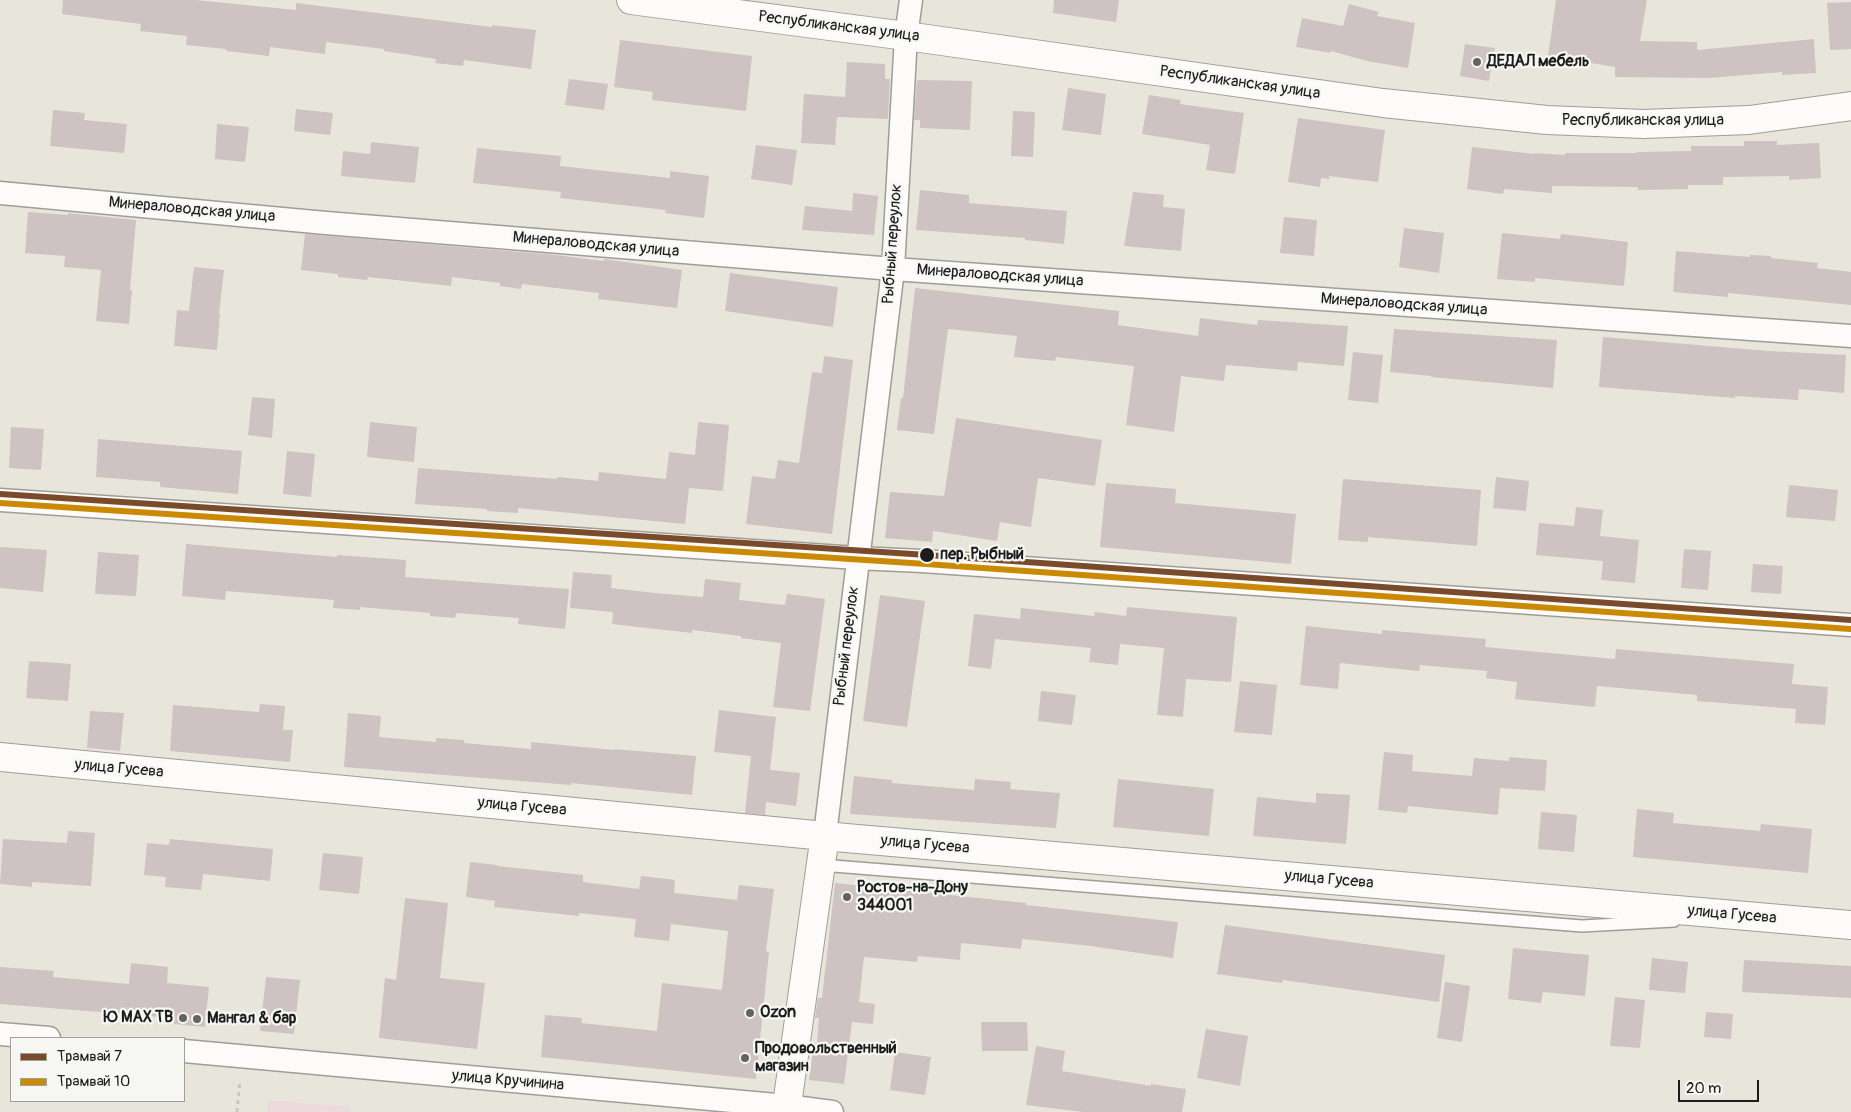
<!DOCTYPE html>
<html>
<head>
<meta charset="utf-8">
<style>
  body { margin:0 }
  #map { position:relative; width:1851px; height:1112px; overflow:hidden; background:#e8e6db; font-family:Pangolin,sans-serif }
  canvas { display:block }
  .legend { position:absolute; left:10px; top:1037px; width:175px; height:65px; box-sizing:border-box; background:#f6f6f2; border:1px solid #9f9f9c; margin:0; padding:6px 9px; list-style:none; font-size:15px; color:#1c1c1c }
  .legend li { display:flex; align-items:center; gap:10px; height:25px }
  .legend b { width:25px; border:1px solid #9f9f9c }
  .scale { position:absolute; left:1678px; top:1080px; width:81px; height:22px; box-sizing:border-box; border:2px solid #1c1c1c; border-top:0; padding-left:6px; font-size:15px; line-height:18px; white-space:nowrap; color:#1c1c1c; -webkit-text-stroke:4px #f6f6f2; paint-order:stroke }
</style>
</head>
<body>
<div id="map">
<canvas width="1851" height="1112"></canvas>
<ul class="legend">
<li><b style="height:6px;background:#7a4b2a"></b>Трамвай 7</li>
<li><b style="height:6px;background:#cb8a06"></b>Трамвай 10</li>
</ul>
<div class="scale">20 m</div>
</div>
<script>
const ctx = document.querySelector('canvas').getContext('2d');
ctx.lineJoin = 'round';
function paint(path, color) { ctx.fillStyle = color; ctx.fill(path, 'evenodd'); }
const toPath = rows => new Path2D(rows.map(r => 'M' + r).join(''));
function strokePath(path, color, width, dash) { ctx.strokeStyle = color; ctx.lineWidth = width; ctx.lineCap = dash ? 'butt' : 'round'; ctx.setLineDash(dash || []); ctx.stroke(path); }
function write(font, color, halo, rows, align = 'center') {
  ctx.font = font + ' Pangolin,sans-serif'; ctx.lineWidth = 4.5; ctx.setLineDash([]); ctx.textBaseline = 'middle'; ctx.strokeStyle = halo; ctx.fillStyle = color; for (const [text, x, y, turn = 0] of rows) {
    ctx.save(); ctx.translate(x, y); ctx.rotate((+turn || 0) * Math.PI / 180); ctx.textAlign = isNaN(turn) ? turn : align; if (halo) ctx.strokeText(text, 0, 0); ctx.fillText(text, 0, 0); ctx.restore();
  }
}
paint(toPath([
  [268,1100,351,1107,350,1112,267,1112]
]), '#eddadf');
paint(toPath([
  [63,0,195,0,296,10,296,3,492,27,492,25,536,30,531,69,464,60,463,66,435,63,436,59,384,51,384,49,326,42,325,54,270,47,269,56,226,51,226,49,186,45,187,36,140,31,141,24,62,14],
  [1054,0,1119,0,1116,22,1053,13],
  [1556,0,1647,0,1640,41,1697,42,1697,50,1814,39,1816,73,1782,75,1782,72,1709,78,1615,77,1615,67,1548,56],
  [1851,2,1851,49,1830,50,1827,3],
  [1349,4,1379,12,1377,16,1415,23,1408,68,1367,61,1331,51,1331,53,1296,47,1302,18,1343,26],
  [620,40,752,56,746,111,652,100,653,92,614,87],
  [1465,44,1495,48,1489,81,1460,76],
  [847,62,885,64,885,79,890,79,888,119,837,117,835,145,801,143,804,94,845,97],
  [569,79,608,84,604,110,565,105],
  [917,80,972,81,970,130,920,128,920,120,914,120],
  [1068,88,1106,94,1101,135,1062,130],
  [1149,95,1181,100,1180,104,1244,113,1235,174,1206,170,1210,145,1142,134],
  [296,109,333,113,330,135,294,131],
  [53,110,85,113,84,120,127,124,124,153,50,146],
  [1013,111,1035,112,1033,157,1011,156],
  [1298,118,1385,130,1378,182,1329,176,1329,179,1321,178,1320,187,1288,182],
  [217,124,249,127,245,162,215,159],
  [1744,141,1777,141,1777,145,1819,143,1821,178,1789,180,1789,176,1723,177,1723,185,1688,185,1688,189,1638,190,1638,187,1552,186,1552,193,1504,189,1503,194,1467,189,1472,147,1535,154,1535,153,1565,155,1565,153,1637,153,1637,152,1691,151,1691,146,1744,146],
  [371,142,419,147,415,183,341,176,343,151,370,154],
  [756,145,797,150,792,185,751,179],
  [477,148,561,156,560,166,670,178,670,171,709,176,704,218,665,213,666,210,560,198,561,192,473,183],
  [920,190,969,195,969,203,1067,211,1064,244,1025,240,1025,238,916,230],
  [1133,192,1164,195,1163,207,1185,209,1181,251,1124,246],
  [853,193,878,196,874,235,802,230,805,206,852,211],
  [28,212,68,215,68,213,136,220,130,290,132,290,129,324,96,321,101,270,64,267,65,256,25,253],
  [1284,217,1317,220,1314,256,1280,253],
  [1404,228,1444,233,1439,273,1399,267],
  [1502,233,1560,239,1561,234,1628,242,1624,286,1535,278,1535,282,1497,279],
  [305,234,556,255,604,261,604,259,682,270,677,308,598,299,599,293,522,284,521,289,500,286,500,283,452,277,451,286,368,277,367,280,338,277,338,274,301,270],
  [1676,251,1750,257,1750,255,1771,256,1771,258,1818,263,1817,268,1851,272,1851,305,1728,293,1728,297,1673,292],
  [194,267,224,270,219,314,220,314,217,350,174,346,177,310,189,311],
  [730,273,838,287,833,327,725,311],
  [915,288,1119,311,1118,325,1198,336,1200,318,1257,325,1258,320,1348,326,1344,366,1298,362,1297,371,1226,365,1224,381,1181,376,1174,432,1126,425,1134,366,1056,357,1055,361,1014,357,1017,336,948,329,934,434,897,430,901,398,903,398],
  [1394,329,1557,340,1553,388,1431,377,1431,376,1390,372],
  [1603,337,1768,351,1846,355,1844,393,1799,389,1798,400,1735,396,1735,398,1599,387],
  [1353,352,1383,355,1378,403,1348,400],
  [824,356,853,360,832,534,746,524,752,476,775,479,778,460,799,463,812,372,822,373],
  [252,397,275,399,272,438,248,435],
  [956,418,1102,440,1095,486,1038,478,1031,527,1000,522,997,541,933,531,932,542,885,538,890,492,944,496],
  [370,422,417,427,414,462,367,457],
  [698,422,729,425,723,491,689,488,685,524,518,508,518,513,487,511,487,509,415,504,418,468,557,479,558,477,598,481,599,472,666,479,669,452,695,455],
  [11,427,44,429,41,470,9,468],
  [98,439,242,451,238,494,160,487,160,482,96,477],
  [287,451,315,454,311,497,283,494],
  [1496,477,1529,481,1526,511,1493,508],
  [1343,479,1481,490,1477,546,1368,537,1368,542,1338,540],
  [1106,483,1176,489,1175,503,1296,514,1291,564,1100,547],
  [1789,485,1838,490,1835,521,1786,517],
  [1576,507,1603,510,1600,536,1639,540,1635,583,1601,580,1603,561,1536,555,1539,523,1574,526],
  [186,544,337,557,337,555,406,560,405,577,569,589,565,629,518,624,519,618,456,613,455,618,430,616,430,613,360,607,360,610,333,608,334,600,226,591,225,600,182,596],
  [0,547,47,550,43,592,0,588],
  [1684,549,1711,551,1708,590,1681,588],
  [98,552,139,555,136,596,95,594],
  [1753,564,1783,566,1781,594,1751,592],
  [573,572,612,575,611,588,655,593,703,597,705,579,741,583,739,600,785,605,787,594,825,599,810,711,773,707,781,643,741,638,741,636,692,630,692,633,612,624,613,612,570,608],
  [880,595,925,601,907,727,863,721],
  [1127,607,1237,617,1231,682,1186,679,1183,717,1157,715,1164,648,1120,644,1118,665,1089,662,1091,648,995,639,991,669,968,666,974,614,1020,619,1021,608,1094,616,1095,612,1126,616],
  [1306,626,1382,634,1382,630,1486,639,1485,647,1615,659,1616,649,1794,664,1792,684,1828,687,1825,725,1795,723,1796,709,1697,701,1697,695,1597,686,1595,707,1515,699,1517,682,1486,678,1487,671,1420,665,1419,671,1340,663,1338,689,1300,685],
  [29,661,71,664,68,701,26,698],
  [1240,681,1277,685,1272,735,1234,732],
  [1041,691,1076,695,1072,725,1038,721],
  [260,704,285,706,283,730,293,730,290,762,170,751,173,705,259,712],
  [719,710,776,717,770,770,800,773,796,806,766,802,765,815,745,813,751,756,714,752],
  [90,711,124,713,120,751,87,748],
  [348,713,381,716,379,737,436,742,436,738,464,740,464,743,531,749,531,742,614,750,614,749,696,756,692,795,571,783,571,785,344,767],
  [1384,752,1413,755,1412,771,1472,776,1474,758,1509,761,1509,757,1547,760,1545,791,1500,788,1498,815,1408,806,1407,813,1378,810],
  [854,776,892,780,892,783,974,790,975,779,1011,782,1010,789,1060,793,1056,828,850,814],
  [1118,779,1214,789,1209,836,1113,827],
  [1316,793,1350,795,1346,844,1253,836,1257,797,1316,803],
  [1637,809,1674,813,1673,823,1760,831,1761,824,1812,829,1808,873,1633,857],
  [1541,812,1577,815,1574,852,1538,849],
  [68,831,95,833,91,886,32,882,32,887,0,884,3,839,67,843],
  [170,839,273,849,270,881,203,874,201,890,165,887,166,877,144,875,147,843,169,845],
  [323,853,363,857,359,894,319,890],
  [470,862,497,865,497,866,583,875,583,882,639,889,641,876,675,880,674,893,737,900,739,885,774,889,766,951,769,952,756,1079,541,1057,545,1015,582,1018,581,1023,657,1031,662,983,722,990,728,931,671,924,669,941,634,937,636,919,579,913,579,916,494,907,495,901,466,897],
  [835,883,1026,903,1026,905,1178,922,1173,958,1091,946,1022,939,1021,949,961,943,960,960,918,956,917,962,864,957,859,1002,875,1004,873,1024,852,1022,844,1084,809,1080,814,1043,817,1043,819,1018,815,1018,818,998,822,998],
  [405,898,448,903,440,978,485,983,477,1049,379,1038,385,978,396,980],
  [1225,925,1445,955,1439,1002,1283,980,1282,983,1217,974],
  [1513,948,1589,955,1585,996,1543,992,1541,1003,1508,999],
  [1652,958,1688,962,1685,993,1649,990],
  [1744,960,1851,966,1851,998,1742,992],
  [131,963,168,967,167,983,209,987,205,1027,174,1024,174,1018,0,1004,0,967,54,971,53,977,129,984],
  [266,977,300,980,294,1034,260,1031],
  [1445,982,1470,986,1462,1042,1437,1038],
  [1615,997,1645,1000,1640,1048,1610,1046],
  [1706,1012,1733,1014,1731,1039,1704,1037],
  [981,1022,1027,1022,1028,1051,982,1051],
  [1206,1029,1248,1036,1240,1086,1197,1078],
  [1036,1046,1065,1051,1062,1071,1151,1086,1151,1084,1186,1089,1182,1112,1083,1112,1026,1105],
  [895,1052,931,1057,925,1095,890,1090]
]), '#cec2c2');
const service = toPath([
  [821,865,1582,926,1674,921]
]);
const minor = toPath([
  [0,193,326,223,893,269,1851,336],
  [0,500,857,558,922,561,1851,625],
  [825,835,893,269,906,36,911,0],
  [0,1034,49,1038],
  [184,1051,787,1106,832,1112]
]);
const tertiary = toPath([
  [631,0,906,36,1383,103,1547,120,1644,124,1749,120,1851,106],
  [0,757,846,838,1851,925],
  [786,1112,825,835]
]);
strokePath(service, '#9f9d97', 14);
strokePath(minor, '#9f9d97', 25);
strokePath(tertiary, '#9f9d97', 30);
strokePath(toPath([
  [237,1112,240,1080]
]), '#c7c6c3', 3, [4, 4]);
strokePath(service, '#fcfbfa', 11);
strokePath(minor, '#fcfbfa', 22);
strokePath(tertiary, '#fcfbfa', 28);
strokePath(toPath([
  [0,494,927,555,1851,620]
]), '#7a4b2a', 6);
strokePath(toPath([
  [0,503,926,564,1850,629]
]), '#cb8a06', 6);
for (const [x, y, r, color] of [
  [1477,62,5,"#63635f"],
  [927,555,8,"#1c1c1c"],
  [847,897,5,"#63635f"],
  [750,1013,5,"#63635f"],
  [183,1018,5,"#63635f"],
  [197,1019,5,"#63635f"],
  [745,1058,5,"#63635f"]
]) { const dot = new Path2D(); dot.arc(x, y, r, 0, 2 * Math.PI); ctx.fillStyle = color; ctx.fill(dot); strokePath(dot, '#f6f6f2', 2); }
write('16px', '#1c1c1c', '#f6f6f2', [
  ["Республиканская улица",839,27,7],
  ["Республиканская улица",1240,83,8],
  ["Республиканская улица",1643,121],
  ["Минераловодская улица",192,210,5],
  ["Рыбный переулок",893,244,-86],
  ["Минераловодская улица",596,245,5],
  ["Минераловодская улица",1000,276,4],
  ["Минераловодская улица",1404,305,4],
  ["Рыбный переулок",847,646,-83],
  ["улица Гусева",119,769,5],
  ["улица Гусева",522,807,5],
  ["улица Гусева",925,845,5],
  ["улица Гусева",1329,880,5],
  ["улица Гусева",1732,915,5],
  ["улица Кручинина",508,1081,5]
]);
write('bold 16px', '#1c1c1c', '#f6f6f2', [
  ["ДЕДАЛ мебель",1487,62],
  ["Ростов-на-Дону",857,888],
  ["344001",857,906],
  ["Ozon",760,1013],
  ["Ю МАХ ТВ",173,1018,"right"],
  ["Мангал & бар",207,1019],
  ["Продовольственный",755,1049],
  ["магазин",755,1067]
], 'left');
write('bold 16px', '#1c1c1c', '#f6f6f2', [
  ["пер. Рыбный",940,555]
], 'left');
</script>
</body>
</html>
